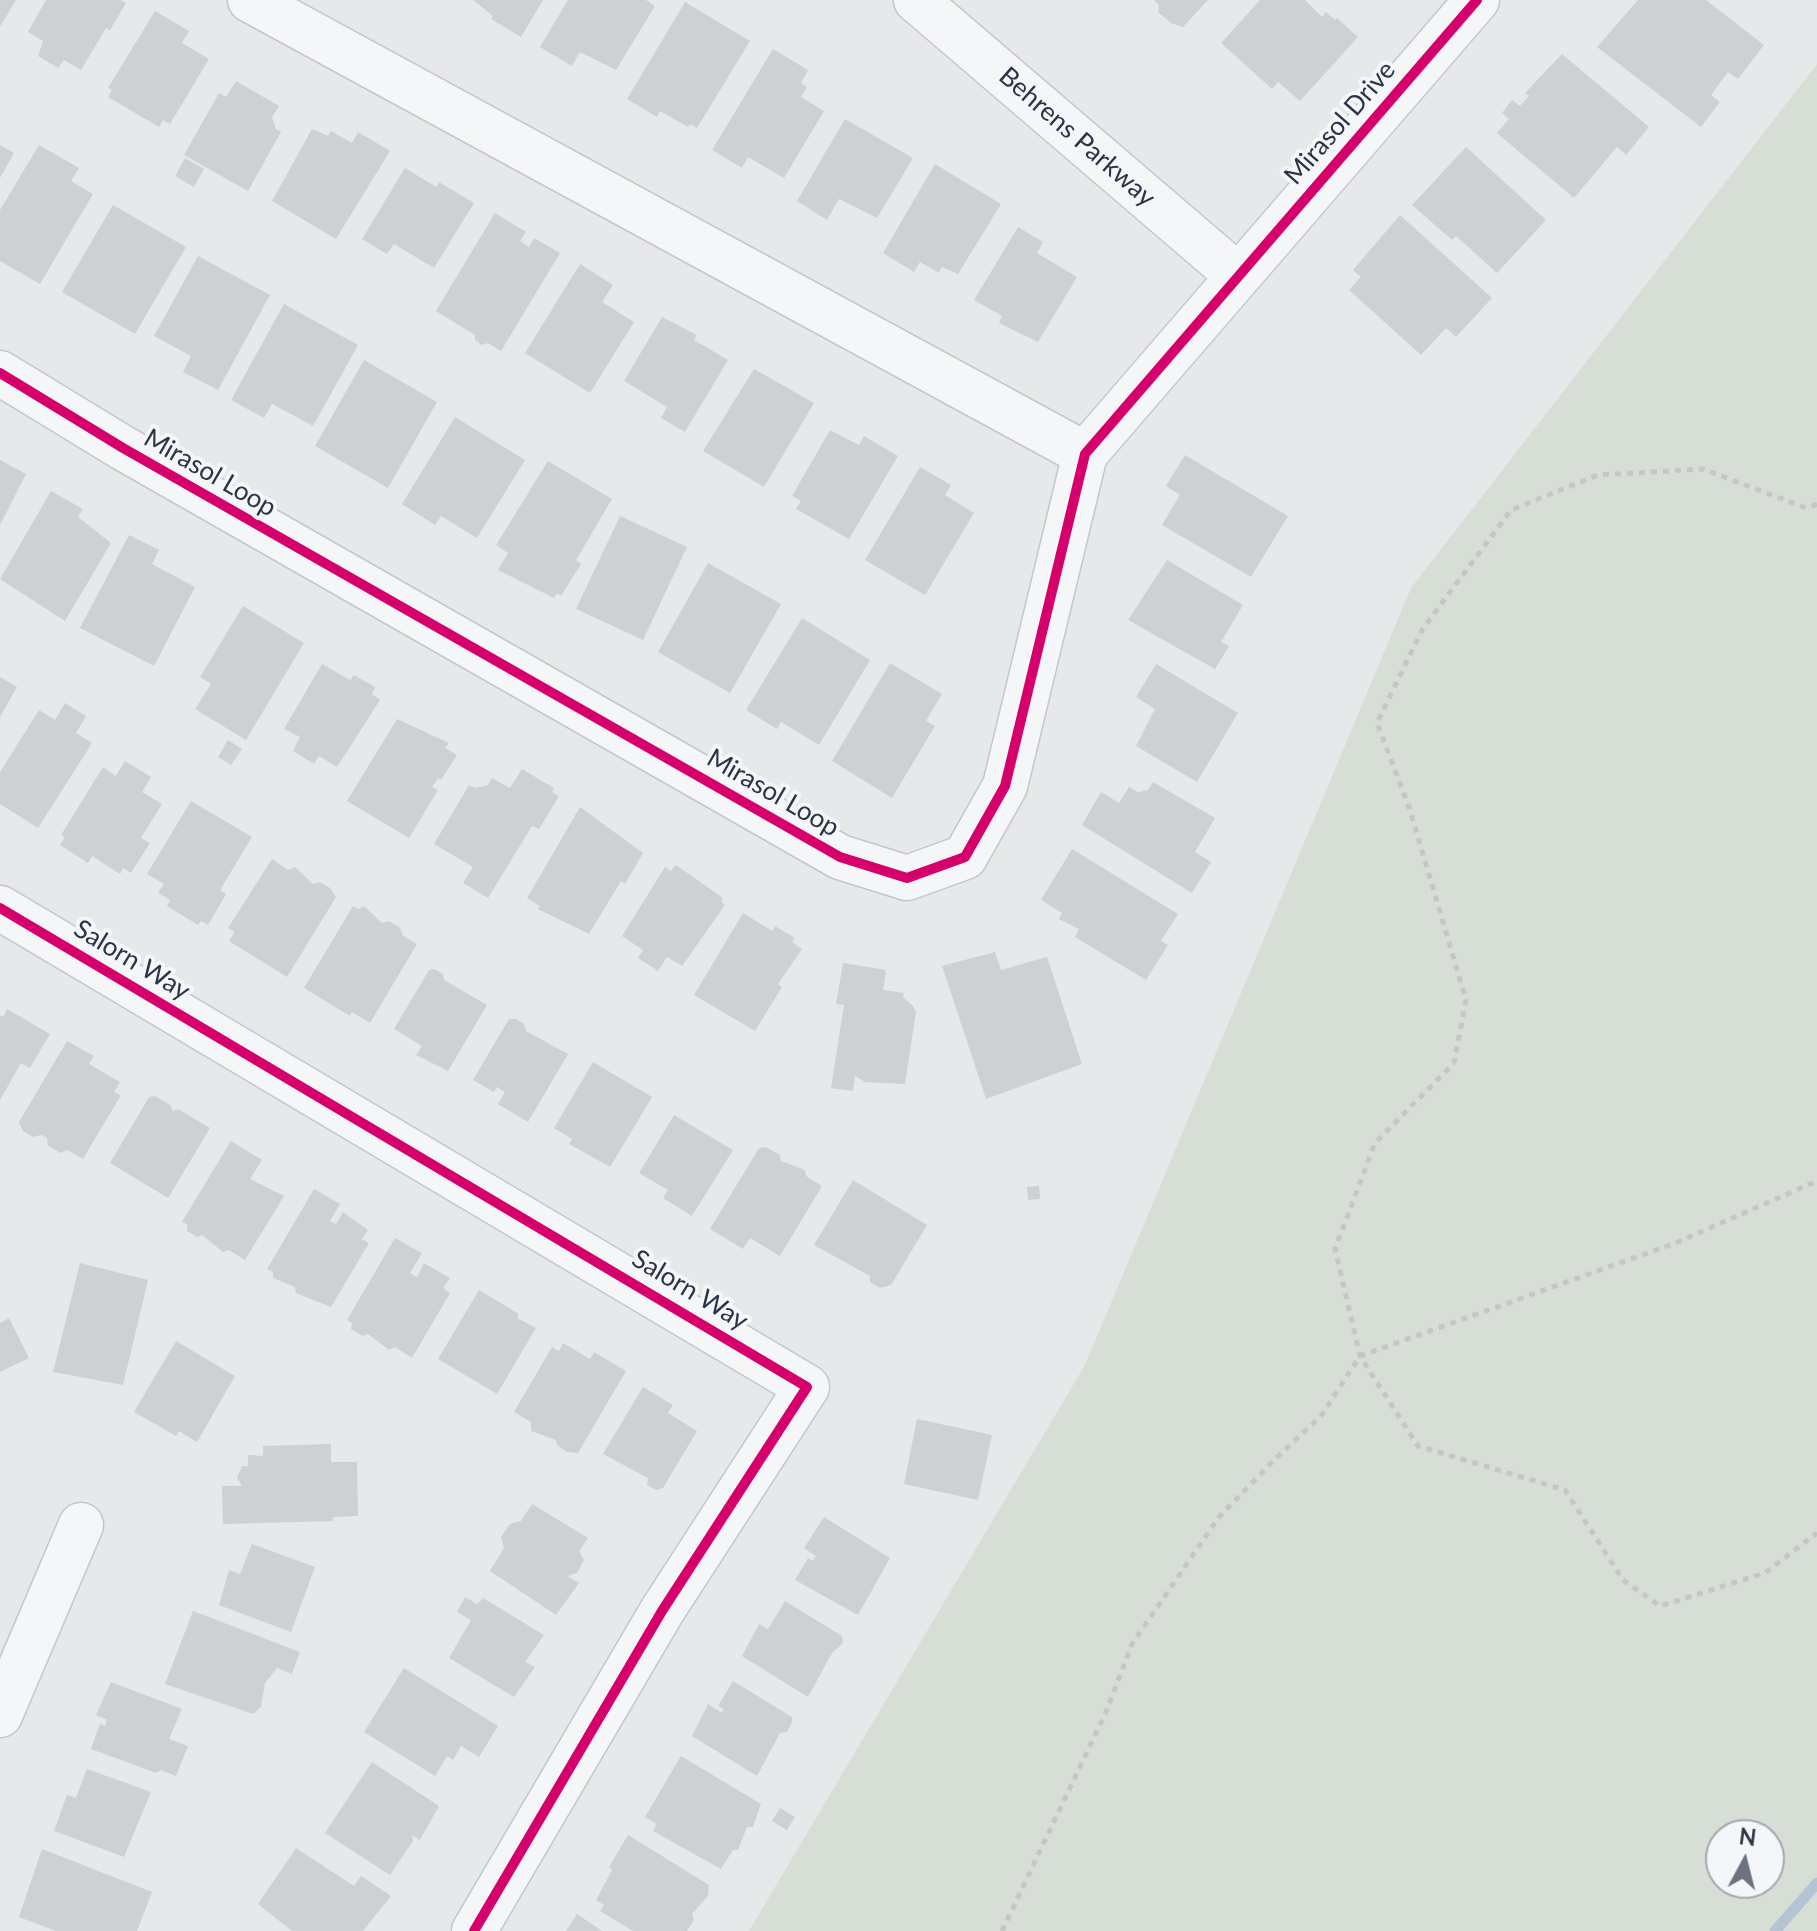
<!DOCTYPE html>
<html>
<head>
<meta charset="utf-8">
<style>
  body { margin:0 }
  #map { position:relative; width:1817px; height:1931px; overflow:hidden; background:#e6e8ea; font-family:Lato,sans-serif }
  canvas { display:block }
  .north { position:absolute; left:1705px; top:1819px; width:80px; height:80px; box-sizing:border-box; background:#f4f6f9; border:2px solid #a4a8b1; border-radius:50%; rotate:7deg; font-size:22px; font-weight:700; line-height:32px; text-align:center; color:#2b3445 }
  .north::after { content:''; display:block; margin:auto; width:28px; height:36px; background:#6c737f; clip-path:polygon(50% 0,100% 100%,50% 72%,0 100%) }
</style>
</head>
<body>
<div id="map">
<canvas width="1817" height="1931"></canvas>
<div class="north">N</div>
</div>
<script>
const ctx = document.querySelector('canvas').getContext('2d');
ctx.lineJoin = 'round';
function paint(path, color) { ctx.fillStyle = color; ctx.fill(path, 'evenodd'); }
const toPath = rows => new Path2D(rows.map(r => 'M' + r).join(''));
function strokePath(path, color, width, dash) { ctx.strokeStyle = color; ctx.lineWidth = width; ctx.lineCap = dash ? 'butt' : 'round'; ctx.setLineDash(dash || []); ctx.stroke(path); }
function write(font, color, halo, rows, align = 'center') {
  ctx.font = font + ' Lato,sans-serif'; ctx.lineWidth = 8; ctx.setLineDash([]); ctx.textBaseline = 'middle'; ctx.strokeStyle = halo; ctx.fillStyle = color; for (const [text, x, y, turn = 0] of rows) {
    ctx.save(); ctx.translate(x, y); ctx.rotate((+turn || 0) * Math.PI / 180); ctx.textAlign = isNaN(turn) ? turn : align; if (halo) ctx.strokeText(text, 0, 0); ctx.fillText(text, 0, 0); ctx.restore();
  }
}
paint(toPath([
  [1817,64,1817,1931,749,1931,1085,1365,1411,588],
  [1721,1835,1769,1835,1769,1883,1721,1883]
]), '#d6ded6');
strokePath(toPath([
  [1775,1931,1817,1883]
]), '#b4c4d5', 11);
paint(toPath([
  [0,0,16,0,0,27],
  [46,0,121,0,126,3,110,30,106,28,81,70,64,60,58,68,38,56,43,41,28,32],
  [473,0,543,0,521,37,491,19,493,16],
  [568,0,646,0,655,6,616,70,580,52,572,66,540,47],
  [1154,0,1208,0,1183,27,1171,23,1158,12,1159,5],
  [1260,0,1305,0,1322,17,1326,12,1335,20,1337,18,1358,37,1300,101,1278,82,1272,89,1221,43],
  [1638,0,1706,0,1764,45,1738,79,1728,72,1711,95,1720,102,1701,127,1597,47],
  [685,2,750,41,697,128,690,124,688,127,660,111,657,117,627,99],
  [155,11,189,31,182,43,209,59,170,124,163,120,159,127,108,97,112,90,108,88],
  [773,49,808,70,801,83,807,87,801,97,824,111,784,178,748,157,742,168,712,150],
  [1562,54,1649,127,1626,155,1617,147,1574,198,1497,133,1509,119,1502,113,1512,100,1520,106,1529,96,1525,93],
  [236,81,279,106,272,117,276,129,281,132,248,191,184,155,219,93,226,97],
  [845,119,913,158,877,218,839,199,827,220,797,201],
  [312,129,328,136,331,131,352,143,358,132,390,151,336,239,272,201],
  [0,145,14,153,0,178],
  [39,145,79,168,71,181,93,194,40,284,0,261,0,210],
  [1466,147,1546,220,1497,273,1456,236,1452,240,1412,205],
  [185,158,204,169,194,187,175,176],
  [935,164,1001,204,958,274,942,267,939,273,920,262,914,272,883,253],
  [405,168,436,187,439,182,474,203,434,268,394,244,387,254,362,239],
  [113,205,186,247,135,334,62,292],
  [495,213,526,232,520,241,529,247,534,238,560,253,501,351,488,343,482,345,475,340,475,335,436,311],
  [1400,215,1492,298,1456,337,1446,328,1421,355,1349,290,1361,277,1353,270],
  [1018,227,1043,242,1037,253,1077,277,1038,342,999,323,1002,316,974,300],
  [198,256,270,295,218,390,183,372,191,356,154,336],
  [580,264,613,285,602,302,634,322,590,393,525,353],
  [284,304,358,345,313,426,272,404,264,418,231,400],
  [662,317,697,335,694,340,728,360,685,432,661,418,667,407,624,381],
  [364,360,437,402,388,488,315,446],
  [754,369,814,403,764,487,703,451],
  [455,417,525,460,477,538,441,516,435,525,402,504],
  [830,430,859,445,864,436,898,456,849,539,796,509,801,501,792,496],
  [1185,455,1288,516,1251,577,1162,525,1180,495,1166,486],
  [0,460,26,474,0,525],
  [548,461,612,499,576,560,581,564,561,596,557,593,554,598,498,570,508,553,496,545],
  [920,467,951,485,945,495,974,513,925,595,865,560],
  [51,491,83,509,78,517,111,543,65,621,0,579],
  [620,516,687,547,643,640,576,609],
  [129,535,159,550,152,564,195,587,154,666,80,628],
  [1167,560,1243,605,1221,642,1229,646,1215,669,1128,620],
  [708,563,781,604,730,693,658,652],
  [243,606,304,643,246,740,195,709,211,684,200,677],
  [802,618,870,660,819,745,781,722,777,729,746,710],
  [890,663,942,694,926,721,935,726,892,798,832,761],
  [322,664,350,680,354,675,375,687,372,694,380,700,337,767,319,756,314,764,293,751,300,737,284,729],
  [1156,664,1238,713,1197,782,1136,746,1155,709,1136,697],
  [0,677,17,687,0,717],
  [65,703,86,716,76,733,92,743,38,828,0,804,0,772,39,710,55,720],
  [397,719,449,743,445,748,457,755,441,780,438,778,432,787,438,790,409,838,347,801],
  [228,740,242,749,231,765,218,757],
  [125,761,151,777,142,792,162,804,141,838,150,843,131,873,123,868,120,874,92,856,88,863,60,845,65,837,61,835,103,767,116,776],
  [522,769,554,788,552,792,559,796,539,829,532,826,488,898,463,883,473,867,434,844,469,785,475,788,488,785,492,778,510,788],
  [1153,782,1215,818,1195,852,1211,862,1192,893,1082,825,1101,792,1119,803,1129,787,1138,792,1148,790],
  [191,801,252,837,220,890,226,894,208,925,201,921,198,925,167,906,170,900,158,893,164,884,147,874],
  [580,807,643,853,625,884,621,881,589,934,538,909,540,906,527,898],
  [1072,849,1178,914,1161,941,1168,945,1146,980,1075,937,1079,929,1059,919,1062,913,1041,900],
  [272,859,288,870,295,867,313,884,320,882,330,888,336,897,287,977,229,941,235,932,228,928],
  [676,865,723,898,721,901,725,905,682,966,667,957,658,971,638,958,643,950,622,936,665,867,671,871],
  [353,906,358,909,364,906,382,923,389,921,400,928,403,936,417,944,370,1023,352,1012,350,1016,304,988],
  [743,913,772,931,775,926,795,938,792,942,802,949,778,984,782,987,755,1031,694,995],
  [995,952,1001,970,1047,957,1082,1064,986,1099,942,966],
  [843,963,886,970,883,990,904,993,903,997,913,1006,916,1012,905,1084,865,1082,855,1076,853,1091,831,1088,844,1005,836,1004],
  [434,969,443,974,444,980,487,1005,448,1071,416,1055,422,1046,394,1029,429,970],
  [7,1009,50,1034,30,1068,21,1063,0,1100,0,1015,3,1017],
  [509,1019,516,1019,524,1024,526,1031,568,1054,528,1122,498,1104,505,1092,497,1087,494,1092,473,1080],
  [67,1041,94,1056,89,1064,120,1082,114,1092,121,1095,83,1159,67,1150,61,1153,48,1146,47,1138,41,1135,33,1137,23,1131,19,1122],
  [593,1062,652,1097,610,1167,569,1144,572,1139,554,1128],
  [155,1096,170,1105,173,1111,178,1109,210,1128,168,1198,110,1163,149,1097],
  [674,1115,733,1150,692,1216,663,1198,668,1190,639,1173],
  [231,1141,262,1160,250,1179,284,1196,245,1260,229,1250,223,1252,202,1235,197,1237,187,1231,187,1224,182,1222],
  [766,1147,780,1155,781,1161,805,1170,806,1176,822,1186,780,1256,750,1238,743,1249,710,1229,759,1148],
  [853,1180,927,1225,891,1285,880,1288,870,1282,870,1276,814,1245],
  [1039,1186,1040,1199,1028,1200,1027,1187],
  [314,1189,340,1204,330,1221,336,1224,343,1212,368,1230,362,1239,369,1243,331,1307,296,1293,295,1287,273,1278,273,1272,267,1269],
  [395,1238,422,1253,410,1273,417,1277,424,1263,450,1278,443,1288,450,1293,412,1358,395,1347,389,1350,368,1334,363,1336,351,1329,352,1323,347,1320],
  [80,1263,148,1280,123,1385,53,1372],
  [479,1290,519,1314,517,1318,536,1328,497,1394,438,1359],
  [9,1318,29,1358,0,1372,0,1323],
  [176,1341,235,1376,197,1442,179,1431,176,1436,134,1412],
  [563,1343,590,1359,594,1352,626,1371,578,1453,567,1452,557,1445,556,1440,531,1431,531,1422,514,1412,552,1347,559,1351],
  [643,1387,673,1405,668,1413,697,1431,663,1488,656,1490,647,1485,648,1478,603,1454],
  [917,1419,992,1435,978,1500,904,1484],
  [331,1444,331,1462,357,1462,358,1516,333,1517,333,1521,223,1524,222,1486,242,1486,237,1478,242,1466,248,1466,248,1455,263,1456,263,1446],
  [532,1504,588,1538,579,1551,584,1560,577,1573,567,1576,579,1583,556,1615,490,1571,504,1548,501,1537,510,1524,521,1521],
  [824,1517,890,1558,858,1615,795,1580,808,1558,813,1561,816,1556,804,1548],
  [252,1544,315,1567,291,1632,219,1605,229,1570,240,1574],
  [465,1597,477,1604,483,1598,544,1635,525,1662,535,1667,514,1697,449,1658,471,1620,457,1612],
  [785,1601,842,1636,843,1643,832,1653,808,1697,742,1656,759,1624,768,1629],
  [193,1611,300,1652,292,1674,277,1668,265,1683,261,1707,253,1714,165,1684],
  [404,1668,498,1726,479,1757,461,1746,453,1760,447,1756,435,1776,364,1732],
  [733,1681,792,1717,792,1722,787,1732,780,1733,757,1776,692,1736,708,1704,722,1713,724,1709,718,1706],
  [111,1682,182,1709,169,1739,188,1746,176,1776,161,1770,156,1773,91,1749,100,1724,105,1726,107,1720,96,1715],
  [681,1756,761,1804,753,1827,747,1827,738,1850,733,1850,721,1869,653,1831,657,1824,645,1817],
  [372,1762,439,1806,420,1840,412,1835,413,1841,390,1875,325,1833],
  [87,1769,151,1792,124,1857,54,1831,67,1795,76,1798],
  [780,1808,795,1817,787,1830,772,1821],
  [628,1835,709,1885,708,1896,692,1914,694,1920,687,1931,633,1931,600,1911,604,1905,596,1900,612,1870,609,1867],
  [296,1848,354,1886,361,1876,391,1896,363,1931,292,1931,258,1904],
  [42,1849,152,1892,137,1931,56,1931,19,1917],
  [577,1914,602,1931,566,1931]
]), '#ced0d3');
const minor = toPath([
  [250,0,1085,454],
  [916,0,1237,275],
  [0,373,123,448,840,857,907,878,965,857,1005,786,1085,454,1477,0],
  [0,908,807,1387,662,1611,474,1931],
  [0,1715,81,1525]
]);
strokePath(minor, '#c4c6c8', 47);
strokePath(toPath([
  [1817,504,1806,508,1703,469,1598,475,1511,510,1422,630,1377,723,1409,807,1466,1000,1454,1063,1375,1143,1335,1249,1360,1356,1418,1446,1565,1490,1623,1580,1660,1606,1765,1573,1817,1533],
  [1002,1931,1106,1712,1132,1644,1219,1517,1274,1460,1321,1416,1360,1356,1673,1244,1817,1181]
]), '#c5c6ca', 5, [6, 6]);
strokePath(minor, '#f5f6f7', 44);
strokePath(toPath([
  [0,373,123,448,840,857,907,878,965,857,1005,786,1085,454,1477,0],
  [0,908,807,1387,662,1611,474,1931]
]), '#d6006c', 10);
write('26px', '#2b3445', '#f4f6f9', [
  ["Mirasol Drive",1340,123,-49],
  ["Behrens Parkway",1077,137,41],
  ["Mirasol Loop",210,473,30],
  ["Mirasol Loop",773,793,30],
  ["Salorn Way",132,960,31],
  ["Salorn Way",690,1290,31]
]);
</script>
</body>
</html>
